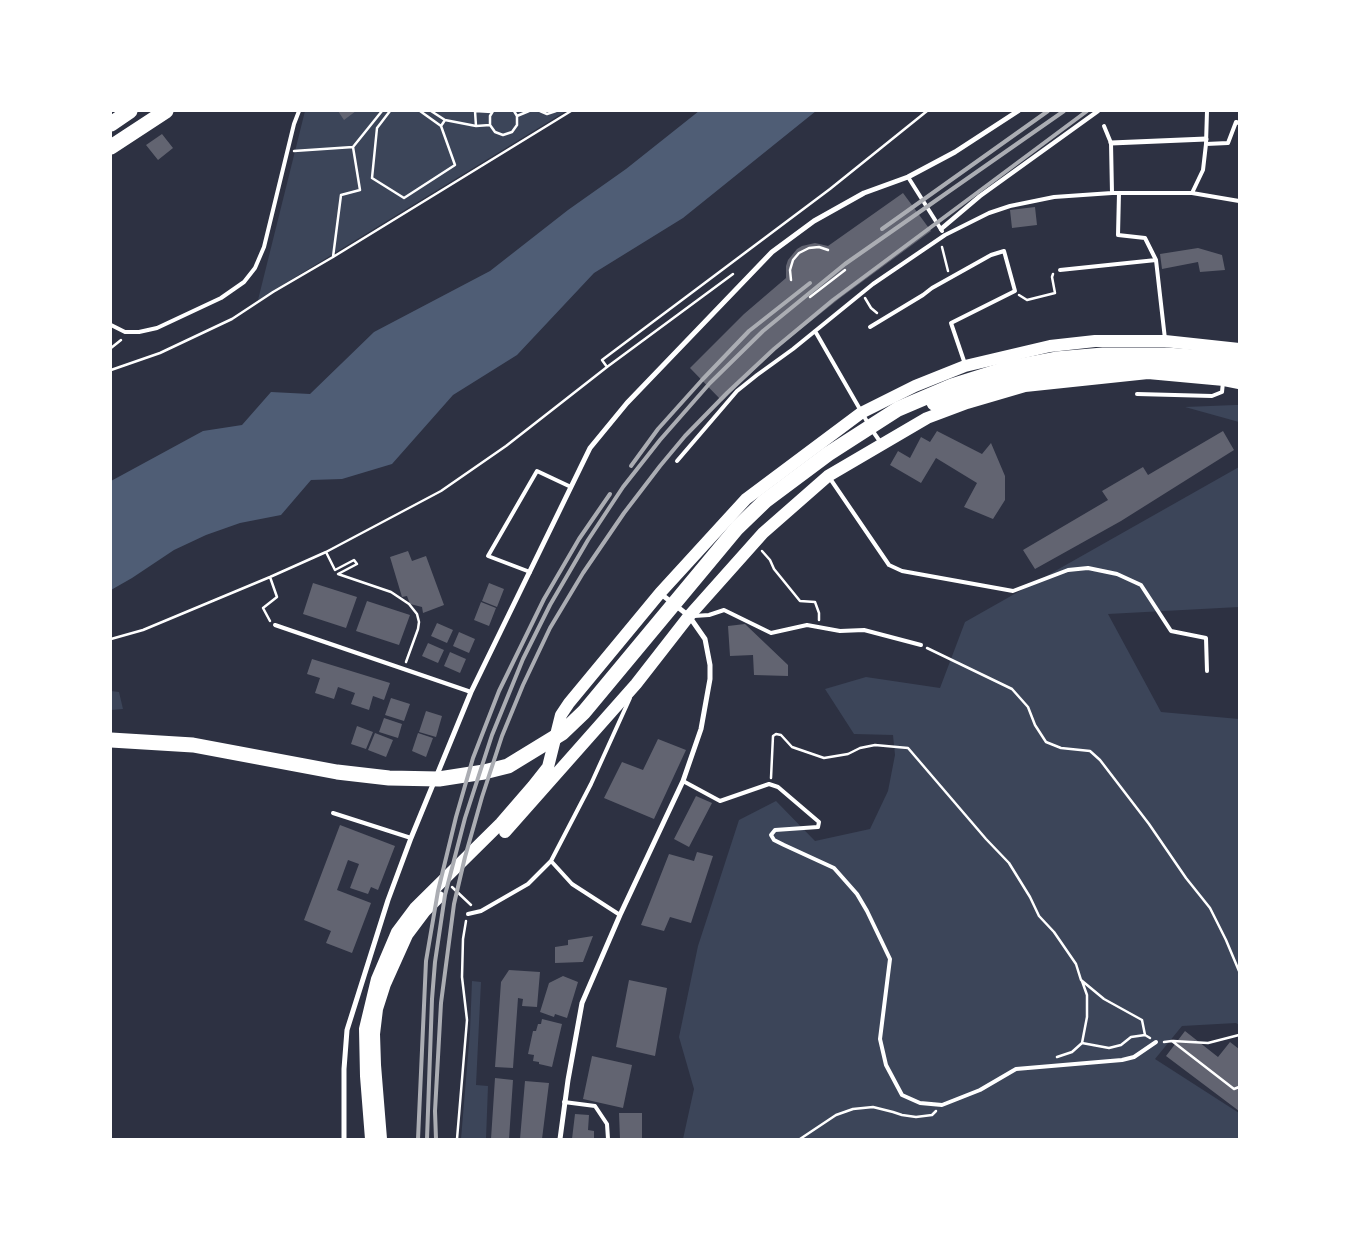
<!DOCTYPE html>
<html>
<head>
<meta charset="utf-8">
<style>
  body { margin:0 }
  #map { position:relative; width:1350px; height:1250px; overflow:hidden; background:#2d3142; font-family:Literata,serif }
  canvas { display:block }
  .frame { position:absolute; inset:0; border:112px solid #fff; pointer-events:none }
</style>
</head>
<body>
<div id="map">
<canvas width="1350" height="1250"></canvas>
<div class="frame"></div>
</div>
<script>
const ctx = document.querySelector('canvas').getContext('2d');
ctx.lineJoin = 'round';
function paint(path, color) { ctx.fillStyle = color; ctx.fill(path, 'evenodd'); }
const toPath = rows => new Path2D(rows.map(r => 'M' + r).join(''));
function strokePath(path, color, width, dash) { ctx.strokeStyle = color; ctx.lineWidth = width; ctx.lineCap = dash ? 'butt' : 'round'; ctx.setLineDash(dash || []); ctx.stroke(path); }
paint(toPath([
  [305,111,566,111,258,300],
  [1239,405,1239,422,1185,407,1235,405],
  [1239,467,1239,607,1108,614,1161,712,1239,719,1239,1025,1236,1023,1182,1026,1155,1059,1239,1113,1239,1139,683,1139,694,1089,679,1037,698,946,739,820,776,801,815,841,870,829,888,791,895,755,893,735,854,734,825,689,866,677,940,688,965,622],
  [111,691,119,692,123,709,111,710],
  [472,981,481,982,476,1085,488,1086,486,1139,461,1139,470,1031]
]), '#3c4559');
paint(toPath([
  [699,111,816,111,683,218,594,273,517,355,453,395,392,464,342,479,311,480,281,515,240,523,206,535,174,550,132,578,111,590,111,481,203,431,242,425,271,392,310,394,374,332,490,271,568,210,626,169]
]), '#4f5d75');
paint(toPath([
  [338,111,356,111,344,120],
  [162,134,173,148,158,160,146,145],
  [903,193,931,231,840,298,776,349,722,401,690,368,744,314,786,278,786,266,788,260,797,249,802,246,815,243,828,246],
  [1035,207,1037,225,1012,228,1010,210],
  [1198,248,1222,255,1225,270,1200,272,1198,262,1162,269,1160,254],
  [937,431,982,454,991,443,1005,476,1005,500,993,519,964,507,977,483,936,458,921,483,890,465,898,451,910,458,921,437,930,442],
  [1223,431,1234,450,1121,521,1035,569,1023,550,1108,500,1102,491,1143,467,1148,475],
  [408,551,412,561,426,556,444,605,423,613,422,607,410,604,407,596,402,597,390,557],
  [313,583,357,597,346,628,303,614],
  [489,583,504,589,497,607,482,601],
  [367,601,410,615,399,645,356,631],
  [481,602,496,608,489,626,474,620],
  [437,623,453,630,447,643,431,636],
  [745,624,788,665,788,676,754,675,753,655,730,656,728,626],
  [459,632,475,639,469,653,453,646],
  [428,643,444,650,438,663,422,656],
  [450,652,466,659,460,673,444,666],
  [312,659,390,683,384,700,373,696,369,710,351,704,355,693,338,687,334,699,315,693,320,678,307,674],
  [391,698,410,704,404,721,385,715],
  [426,711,442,716,436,737,419,732],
  [384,718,402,724,398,738,379,732],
  [357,726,373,732,366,749,351,744],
  [375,733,393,740,386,757,368,750],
  [418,733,433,738,426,757,412,751],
  [658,739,686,750,654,819,604,798,622,762,643,770],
  [696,796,712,803,689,847,674,839],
  [340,825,395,846,378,890,371,887,368,894,350,888,359,864,348,860,337,890,371,903,352,953,326,943,331,931,304,920],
  [697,852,713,856,691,923,670,917,664,931,641,925,669,854,694,861],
  [593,936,583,962,555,963,555,947,568,945,568,940],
  [509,970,540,972,537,1007,522,1006,523,999,518,998,513,1068,495,1067,501,982],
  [563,976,578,982,567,1018,555,1014,554,1017,540,1012,549,983],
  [629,980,667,988,655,1056,616,1047],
  [542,1019,562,1024,552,1067,539,1064,539,1062,533,1061,534,1055,528,1054,533,1031,536,1031,538,1024,541,1024],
  [1185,1031,1218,1057,1230,1042,1239,1049,1239,1111,1166,1056],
  [592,1056,632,1065,623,1108,583,1099],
  [495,1078,513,1080,509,1139,491,1139],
  [525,1081,549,1083,542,1139,520,1139],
  [619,1113,642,1113,642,1139,620,1139],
  [575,1114,589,1115,588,1130,594,1131,594,1139,572,1139]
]), '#626471');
strokePath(toPath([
  [390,111,377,128,372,178,404,198,455,165,441,126,420,111],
  [431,111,445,120],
  [475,111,492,112],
  [475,111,476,126],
  [493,111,490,116,490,125,495,132,503,135,512,132,517,125,517,116,514,111],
  [540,111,547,114,556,111],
  [517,116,529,111],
  [441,126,445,120,476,126,490,125],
  [294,151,353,147],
  [942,247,948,271],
  [333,257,341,195,360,190,353,147,382,111],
  [791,280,790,270,793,260,799,253,809,248,819,247,828,250],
  [1019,295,1027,300,1055,293,1052,277,1053,274],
  [810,297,845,270],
  [865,298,871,308,877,313],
  [111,348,121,340],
  [607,367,602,360,830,189,927,111],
  [111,370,160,353,232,319,273,292,333,257,571,111],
  [762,551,770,560,774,569,800,601,815,602,819,613,819,620],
  [326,552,335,570,354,560,357,564,338,574,391,592,409,604,417,614,419,622,418,629,406,662],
  [270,577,277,597,263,608,270,621],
  [111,639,143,630,270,577,326,552,441,491,506,446,607,367,733,274],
  [927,648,1012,689,1028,707,1035,725,1046,742,1061,748,1090,751,1100,760,1149,824,1186,878,1210,908,1226,940,1239,971],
  [771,778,773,736,776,734,781,735,792,747,824,758,848,754,860,748,875,745,908,748,986,839,1009,863,1030,897,1039,916,1054,932,1076,964,1081,980,1104,999,1142,1020,1145,1035,1150,1038],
  [452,887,471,905],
  [1082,981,1087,995,1087,1017,1082,1043],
  [1173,1041,1208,1043,1239,1035],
  [1164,1042,1172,1041,1234,1089,1239,1087],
  [1057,1057,1072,1052,1082,1043,1109,1048,1121,1045,1131,1037,1145,1035],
  [457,1139,467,1020,462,977,463,939,466,921],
  [800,1139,836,1115,853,1109,873,1107,893,1112,902,1115,916,1117,932,1115,936,1111]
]), '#fff', 2.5);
strokePath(toPath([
  [1104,126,1111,143,1112,193],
  [1206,144,1228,143,1236,122,1239,123],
  [908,177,942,231],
  [1119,193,1118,235,1145,238,1156,260,1165,339],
  [1192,193,1203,170,1206,144,1207,111],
  [1060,270,1156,260],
  [111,325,125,332,139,332,157,328,221,298,244,282,255,268,264,247,294,124,299,111],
  [870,327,923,295,932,288,991,255,1004,251,1015,291,951,323,965,364],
  [815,331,869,425],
  [1137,394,1212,396,1222,392,1223,382],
  [872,430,881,443],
  [677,461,737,391,757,375,793,349,873,284,945,235,989,213,1010,206,1054,197,1112,193,1192,193,1239,201],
  [829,477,889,565,902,571,1013,591,1068,570,1088,568,1117,574,1141,585,1171,631,1206,638,1207,671],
  [530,572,488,556,537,471,571,487],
  [694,616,709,615,724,610,771,633,807,625,840,631,864,630,921,645],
  [275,625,471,692],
  [683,781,720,801,769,784,778,787,819,822,818,827,775,830,771,835,774,840,784,845,834,868,857,894,867,911,890,959,880,1039,886,1065,902,1095,920,1103,942,1105,980,1090,1016,1069,1122,1060,1134,1057,1156,1042],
  [333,813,411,838],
  [551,861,591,784,630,698],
  [468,914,481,911,528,884,551,861,572,884,620,915],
  [564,1102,595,1106,607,1124,608,1139]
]), '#fff', 4);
strokePath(toPath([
  [941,229,980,196,1098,111]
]), '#fff', 4.5);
strokePath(toPath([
  [1111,143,1206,139],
  [344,1139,344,1069,347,1030,388,900,411,838,471,692,590,448,627,403,772,252,814,221,864,193,908,177,955,152,1018,111],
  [560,1139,568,1080,582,1003,620,915,683,781,701,729,710,679,710,665,705,639,689,616,661,594]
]), '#fff', 5);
strokePath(toPath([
  [505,832,636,684,689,616,763,533,828,476,927,418,967,403,1025,386,1148,373,1224,380,1239,383],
  [371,1139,366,1076,365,1029,377,979,397,932,415,908,501,823,533,786,548,767,561,715,569,703,660,593,746,499,861,413,915,386,965,366,1050,346,1095,341,1165,341,1239,349],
  [381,1139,375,1065,374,1034,377,1009,385,984,407,935,425,911,439,897]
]), '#fff', 12);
strokePath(toPath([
  [111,124,130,111],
  [111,147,166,111],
  [934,403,974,390,1021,377,1066,369,1128,364,1198,368,1239,374],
  [111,740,193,745,337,772,389,778,439,779,484,772,508,766,562,733,584,712,737,528,765,501,828,454,898,409,952,386,1009,368,1056,359,1103,355,1166,355,1222,359,1239,362]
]), '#fff', 15);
strokePath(toPath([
  [882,229,1048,111],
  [631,466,658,429,702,380,749,331,810,283],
  [418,1139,426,961,438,891,456,817,473,758,499,691,544,599,579,539,610,494],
  [427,1139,432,999,435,962,445,895,465,818,492,735,523,659,550,605,588,540,623,487,660,440,710,383,763,331,845,264,1064,111],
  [436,1139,435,1111,441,1003,454,904,465,857,482,797,502,736,523,685,550,628,583,573,624,513,660,466,685,436,727,393,774,349,833,300,1087,111]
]), '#abadb3', 4);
</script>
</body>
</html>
